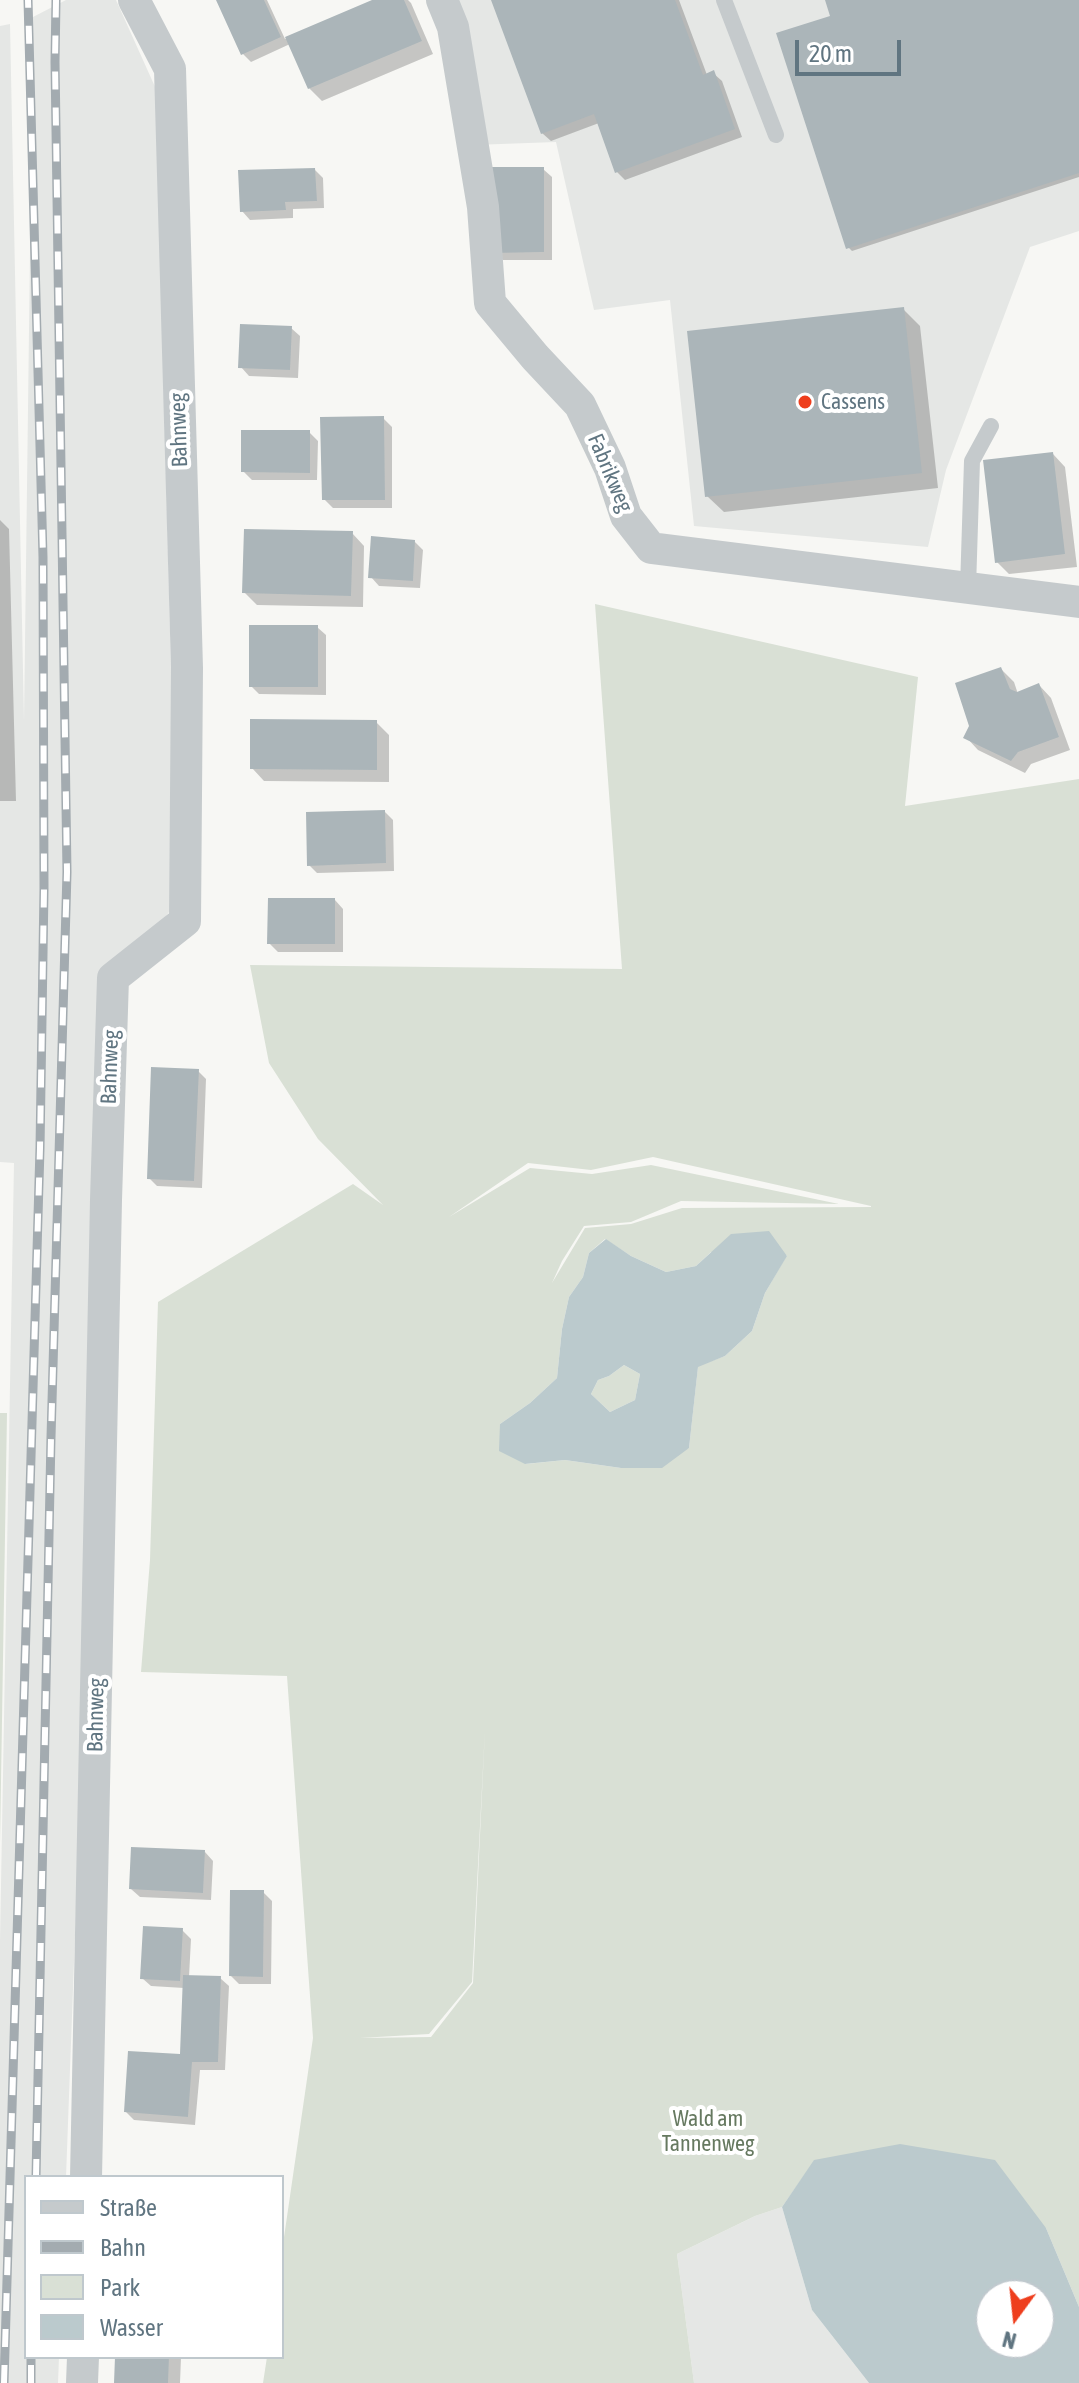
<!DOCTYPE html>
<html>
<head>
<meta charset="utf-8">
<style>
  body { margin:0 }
  #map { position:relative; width:1079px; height:2383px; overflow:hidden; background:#f7f7f4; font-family:"Asap Condensed",sans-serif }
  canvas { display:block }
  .legend { position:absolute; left:24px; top:2175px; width:260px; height:184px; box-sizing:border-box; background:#fff; border:2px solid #bfc8cd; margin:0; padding:10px 14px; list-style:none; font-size:24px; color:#607581 }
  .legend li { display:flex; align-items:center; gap:16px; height:40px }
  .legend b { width:40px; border:2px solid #bfc8cd }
  .north { position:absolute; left:975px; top:2279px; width:80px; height:80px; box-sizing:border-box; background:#fff; border:2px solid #bfc8cd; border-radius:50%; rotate:195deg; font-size:22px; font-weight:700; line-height:32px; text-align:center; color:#607581 }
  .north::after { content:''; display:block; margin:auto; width:28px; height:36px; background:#ee3e1d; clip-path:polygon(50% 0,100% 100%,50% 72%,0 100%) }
  .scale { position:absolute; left:795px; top:40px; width:106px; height:36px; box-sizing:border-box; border:4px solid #607581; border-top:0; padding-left:10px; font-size:24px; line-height:28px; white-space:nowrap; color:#607581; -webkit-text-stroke:6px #fff; paint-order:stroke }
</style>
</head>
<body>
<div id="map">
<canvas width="1079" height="2383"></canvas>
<ul class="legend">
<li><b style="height:10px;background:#c5cacc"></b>Straße</li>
<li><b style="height:10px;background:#a3abb0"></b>Bahn</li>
<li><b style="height:22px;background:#d9e0d5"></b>Park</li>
<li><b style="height:22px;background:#bbcacd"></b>Wasser</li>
</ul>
<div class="north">N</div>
<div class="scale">20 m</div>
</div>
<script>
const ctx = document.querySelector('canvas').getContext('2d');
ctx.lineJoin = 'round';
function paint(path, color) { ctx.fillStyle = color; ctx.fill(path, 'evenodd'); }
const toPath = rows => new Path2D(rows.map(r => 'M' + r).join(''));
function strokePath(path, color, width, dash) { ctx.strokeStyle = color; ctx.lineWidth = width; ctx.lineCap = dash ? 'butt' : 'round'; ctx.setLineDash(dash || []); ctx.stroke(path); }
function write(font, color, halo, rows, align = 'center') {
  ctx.font = font + ' "Asap Condensed",sans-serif'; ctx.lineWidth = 8; ctx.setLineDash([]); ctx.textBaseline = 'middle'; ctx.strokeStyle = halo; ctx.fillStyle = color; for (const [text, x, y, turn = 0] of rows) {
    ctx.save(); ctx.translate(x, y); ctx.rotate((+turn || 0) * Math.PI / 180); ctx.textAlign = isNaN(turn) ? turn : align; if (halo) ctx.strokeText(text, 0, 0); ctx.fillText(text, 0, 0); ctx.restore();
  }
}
paint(toPath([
  [66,0,116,0,156,89,177,902,158,926,111,965,66,2177,26,2177,26,2357,59,2357,58,2383,0,2383,0,1941,14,1163,0,1162,0,26,10,24,24,721,33,17],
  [443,0,1079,0,1079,231,1030,247,946,470,928,547,694,526,670,300,594,310,556,142,473,145],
  [782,2207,812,2310,869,2383,694,2383,677,2254,755,2216]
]), '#e5e7e5');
paint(toPath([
  [595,604,918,677,905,806,1079,779,1079,2307,1046,2228,815,2160,782,2207,755,2216,677,2254,694,2383,263,2383,267,2357,282,2357,282,2251,313,2038,287,1676,141,1672,150,1560,158,1302,353,1184,383,1205,318,1139,269,1063,250,965,622,969],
  [653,1157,871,1206,871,1207,682,1208,631,1224,585,1228,552,1283,562,1261,584,1226,631,1222,681,1201,839,1204,651,1165,592,1174,530,1168,449,1217,528,1163,591,1170],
  [605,1239,631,1256,666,1272,696,1266,711,1252,787,1255,765,1293,752,1331,725,1356,698,1366,689,1448,621,1468,565,1460,526,1464,500,1424,530,1403,557,1378,562,1329,569,1297,583,1277,589,1253],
  [485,1729,473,1983,431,2037,360,2038,429,2034,472,1982],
  [624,1365,640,1374,635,1400,610,1412,591,1394,598,1380,609,1376],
  [0,1413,7,1413,0,1843]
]), '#d9e0d5');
paint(toPath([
  [769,1231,787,1256,765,1293,752,1331,725,1356,698,1367,689,1448,662,1468,621,1468,565,1460,525,1464,499,1451,500,1424,530,1403,557,1378,562,1329,569,1297,583,1277,589,1253,606,1239,631,1256,666,1272,696,1266,731,1234],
  [624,1365,640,1374,635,1400,610,1412,591,1394,598,1380,609,1376],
  [900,2144,995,2160,1046,2228,1079,2307,1079,2383,869,2383,812,2310,782,2207,814,2160],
  [991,2295,1039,2295,1039,2343,991,2343]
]), '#bbcacd');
paint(toPath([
  [218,0,267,0,285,39,377,0,408,0,411,3,433,54,322,101,309,88,290,44,251,62,243,54],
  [493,0,679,0,707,75,713,73,722,81,742,137,625,180,617,172,599,123,551,141,542,133],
  [827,0,1079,0,1079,177,852,251,848,247,833,17],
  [543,169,552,177,552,260,503,260,494,252],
  [315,170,323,178,324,208,293,209,293,218,250,220,242,211],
  [903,309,920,326,938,488,724,512,707,496],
  [291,328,300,336,298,378,249,376,241,367],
  [383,418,392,427,392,508,333,508,324,499],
  [309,432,318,441,317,480,252,480,243,471],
  [1053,454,1065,467,1077,567,1009,574,997,562],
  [0,520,9,529,16,801,0,801],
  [352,533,364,546,363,607,257,605,244,592],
  [414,541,423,550,420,588,379,586,371,577],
  [317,627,326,635,326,695,259,694,251,686],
  [1001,669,1014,682,1018,694,1039,685,1051,698,1070,750,1031,764,1025,773,978,750,966,737],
  [376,722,389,735,389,782,264,781,252,768],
  [385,812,393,820,394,871,317,873,309,865],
  [335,900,343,909,343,952,278,952,269,943],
  [198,1071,206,1079,202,1188,157,1186,149,1178],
  [205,1852,213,1861,211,1900,140,1897,131,1889],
  [263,1892,272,1901,271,1984,239,1984,231,1976],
  [182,1930,191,1939,189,1977,220,1978,229,1986,225,2070,200,2070,195,2125,134,2120,126,2112,182,2057,184,1988,151,1986,142,1978],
  [117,2357,181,2357,180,2383,116,2383]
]), '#0003');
paint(toPath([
  [216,0,264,0,281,37,241,55],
  [372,0,404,0,422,41,308,89,285,37],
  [491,0,675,0,703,75,714,70,735,129,615,173,594,114,541,134],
  [825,0,1079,0,1079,173,846,249,776,33,830,16],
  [492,167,544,167,544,252,492,253],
  [315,168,317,201,285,202,286,210,240,212,238,170],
  [904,307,922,473,705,497,687,331],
  [240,324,292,326,290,370,238,368],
  [384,416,385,500,322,500,320,417],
  [241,430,310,430,310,473,241,472],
  [1053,452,1065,554,995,563,983,460],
  [244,529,353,531,351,596,242,593],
  [371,536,415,540,413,581,368,578],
  [249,625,318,625,318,687,249,687],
  [1001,667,1010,689,1017,692,1039,683,1059,737,1018,752,1011,761,963,738,969,726,955,683],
  [250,719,377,720,377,770,250,769],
  [385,810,386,863,307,866,306,812],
  [268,898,335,898,335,944,267,944],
  [151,1067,199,1069,194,1181,147,1179],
  [131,1847,205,1850,203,1893,129,1889],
  [230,1890,264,1890,263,1977,229,1976],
  [143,1926,183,1928,180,1981,140,1979],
  [183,1975,221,1976,218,2062,192,2062,188,2117,124,2112,128,2051,180,2054],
  [115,2357,169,2357,168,2383,114,2383]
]), '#abb5b9');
strokePath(toPath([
  [724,0,776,135],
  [968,588,972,461,991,426]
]), '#c5cacc', 16);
strokePath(toPath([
  [442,0,453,27,483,207,490,303,535,357,580,405,610,468,626,516,651,548,1079,602],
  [86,2177,106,1200,113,978,185,921,187,668,170,69,134,0],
  [82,2383,83,2357]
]), '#c5cacc', 32);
const rail = toPath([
  [36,2177,51,1437,67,872,55,62,56,0],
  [4,2383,40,1148,44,889,43,557,28,0],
  [31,2383,31,2357]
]);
strokePath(rail, '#a3abb0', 9);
strokePath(rail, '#fff', 6, [18]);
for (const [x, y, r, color] of [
  [805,402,8,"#ee3e1d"]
]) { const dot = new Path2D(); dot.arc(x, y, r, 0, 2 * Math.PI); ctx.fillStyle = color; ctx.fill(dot); strokePath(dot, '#fff', 3); }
write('22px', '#607581', '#fff', [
  ["Cassens",821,402]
], 'left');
write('22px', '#607581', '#fff', [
  ["Bahnweg",179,430,-92],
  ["Fabrikweg",610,473,67],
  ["Bahnweg",110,1067,-88],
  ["Bahnweg",96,1715,-89]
]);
write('22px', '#667960', '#fff', [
  ["Wald am",708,2119],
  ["Tannenweg",708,2144]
]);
</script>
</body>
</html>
